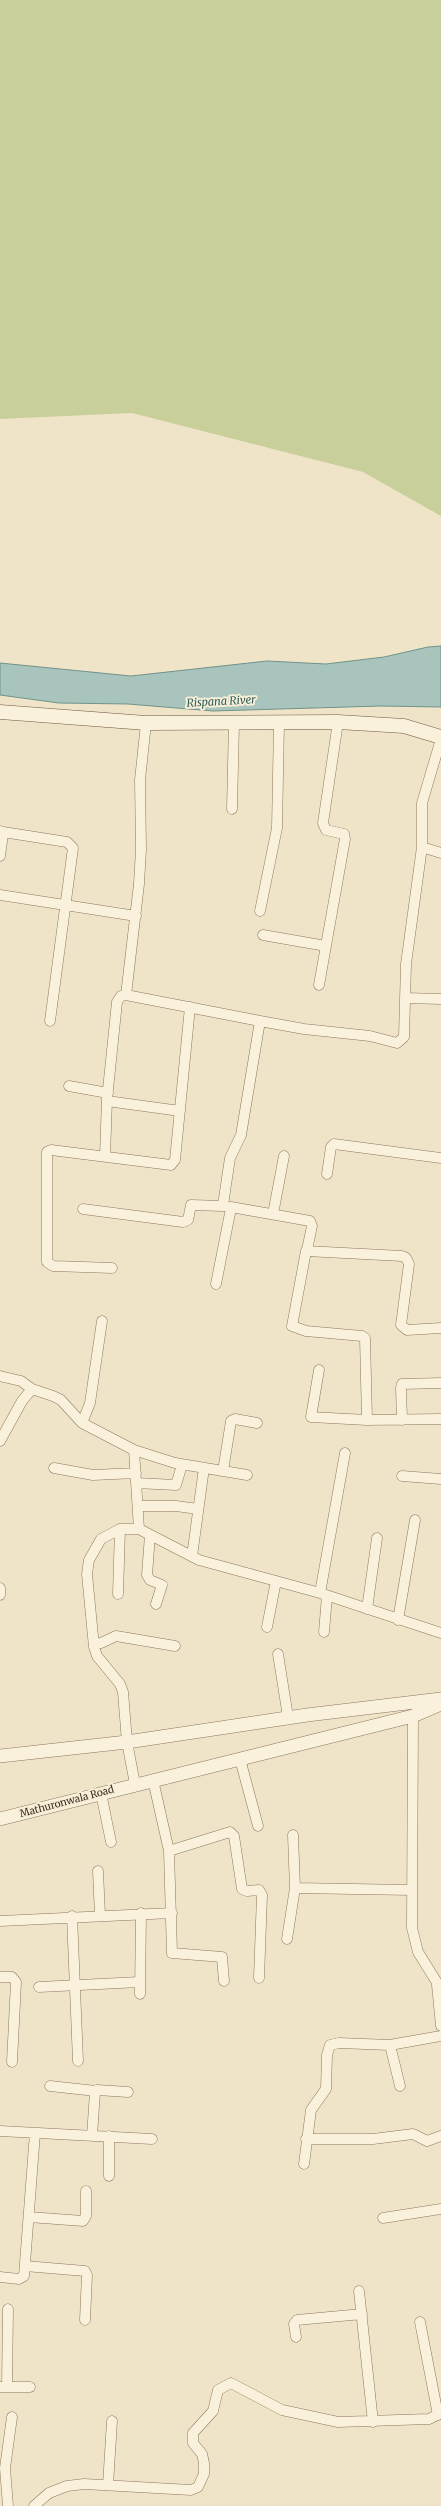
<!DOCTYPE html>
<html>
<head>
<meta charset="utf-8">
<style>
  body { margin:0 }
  canvas { display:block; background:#f0e4c8 }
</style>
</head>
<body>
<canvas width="441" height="2506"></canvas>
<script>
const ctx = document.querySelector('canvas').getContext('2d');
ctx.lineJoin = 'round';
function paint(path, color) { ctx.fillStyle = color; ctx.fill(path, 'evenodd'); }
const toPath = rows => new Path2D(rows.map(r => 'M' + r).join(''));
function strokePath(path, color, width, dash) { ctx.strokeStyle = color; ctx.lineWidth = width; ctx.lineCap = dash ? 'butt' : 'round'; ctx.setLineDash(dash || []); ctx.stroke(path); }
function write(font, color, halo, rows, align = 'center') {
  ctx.font = font + ' Merriweather,serif'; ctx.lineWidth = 4; ctx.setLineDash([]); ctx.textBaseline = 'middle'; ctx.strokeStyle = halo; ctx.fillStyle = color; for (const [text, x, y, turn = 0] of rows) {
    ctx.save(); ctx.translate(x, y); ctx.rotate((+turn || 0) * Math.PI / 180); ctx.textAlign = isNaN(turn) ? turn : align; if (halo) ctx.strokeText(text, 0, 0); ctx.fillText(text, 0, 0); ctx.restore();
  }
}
paint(toPath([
  [0,0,441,0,441,516,363,472,132,413,0,419]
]), '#c9cf9b');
const water = toPath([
  [441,646,441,707,381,706,213,711,128,704,59,703,0,695,0,663,131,676,267,661,326,664,384,657,428,647,441,646]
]);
paint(water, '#a9c4bc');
strokePath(water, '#6f938a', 1);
const minor = toPath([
  [146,723,140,780,141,850,139,884,126,995,260,1021,304,1029,370,1036,397,1043,404,1037,406,964,422,847,422,803,441,739],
  [232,809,234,723],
  [0,831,3,834,0,856],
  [3,832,67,842,73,848,50,1021],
  [422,847,441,853],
  [0,895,136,916],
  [260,911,277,828,279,723],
  [263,935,326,946],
  [319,985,345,839,344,834,326,830,323,823,338,722],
  [405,998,441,999],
  [69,1086,108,1093],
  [107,1101,180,1111],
  [105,1156,107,1099,117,1002,121,996,126,995],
  [327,1174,331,1147,334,1144,441,1158],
  [231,1207,310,1221,312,1226,307,1250],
  [83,1209,183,1222,188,1220,191,1205,223,1206],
  [273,1214,284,1156],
  [112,1268,53,1266,47,1262,47,1152,51,1150,171,1165,175,1160,190,1007],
  [216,1284,231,1208,223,1205,230,1158,241,1135,260,1021],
  [319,1370,311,1417,367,1420,441,1419],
  [0,1376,21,1381,32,1389],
  [367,1420,365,1338,362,1336,306,1331,292,1326,306,1251,402,1256,406,1258,409,1264,401,1325,407,1330,441,1328],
  [402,1420,401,1388,402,1384,441,1383],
  [82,1423,90,1403,102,1321],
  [0,1441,22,1401,32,1389,53,1396,61,1400,82,1423,134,1450,139,1529,199,1560,320,1593,441,1633],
  [134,1450,175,1463,247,1475],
  [54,1468,93,1475,136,1473],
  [223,1471,231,1421,235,1419,257,1423],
  [402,1476,441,1479],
  [136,1483,176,1485,182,1465],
  [138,1506,176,1506,198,1509],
  [150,1535,147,1575,150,1580,162,1585,156,1604],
  [192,1556,204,1468],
  [0,1588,0,1595],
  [320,1593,345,1453],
  [118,1594,120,1529],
  [367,1609,377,1538],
  [398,1620,415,1520],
  [267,1627,276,1581],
  [324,1632,327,1596],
  [94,1644,101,1643,116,1636,175,1646],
  [278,1654,288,1717],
  [413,1716,412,1928,418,1952,441,1989],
  [240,1759,258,1826],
  [153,1780,169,1851],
  [135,1784,127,1742,123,1692,120,1684,97,1656,94,1647,87,1574,89,1560,101,1539,120,1529,139,1529],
  [101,1793,111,1842],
  [98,1871,100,1915],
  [295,1888,411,1890],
  [72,1916,78,2061],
  [0,1921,172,1913],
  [287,1939,295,1888,293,1835],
  [0,1977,12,1977,16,1982,12,2062],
  [224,1981,222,1957,172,1953,169,1851,230,1832,234,1836,242,1889,247,1891,259,1890,262,1895,259,1978],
  [437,1985,441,2026],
  [39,1987,140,1982],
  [140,1994,141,1913],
  [390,2045,400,2086],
  [50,2086,96,2091],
  [0,2131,152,2139],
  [92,2136,95,2092,97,2090,128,2092],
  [306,2139,373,2139,413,2134,427,2141,441,2136],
  [304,2164,311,2110,326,2089,327,2055,330,2045,339,2043,390,2045,441,2036],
  [109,2176,109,2136],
  [29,2217,83,2221,86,2216,86,2191],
  [383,2218,441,2209],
  [25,2266,85,2271,87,2275,85,2320],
  [0,2277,19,2279,24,2276,35,2133],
  [359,2291,373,2422],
  [420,2322,438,2415],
  [296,2337,294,2324,297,2320,362,2314],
  [0,2387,30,2387],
  [7,2387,8,2309],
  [108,2485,112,2421],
  [8,2506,5,2468,12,2417],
  [34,2506,49,2493,67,2486,84,2484,191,2490,198,2487,204,2474,204,2463,202,2454,193,2443,193,2433,213,2411,218,2390,231,2383,282,2410,338,2422,429,2419,441,2413]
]);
const tertiary = toPath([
  [0,1756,127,1742,307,1715,441,1699],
  [0,1819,413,1716,441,1704]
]);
const secondary = toPath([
  [0,712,146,723,338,722,404,726,441,737]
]);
strokePath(minor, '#8d765c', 11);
strokePath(tertiary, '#8d765c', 14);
strokePath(secondary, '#6f573f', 15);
strokePath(minor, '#faf1dc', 10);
strokePath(tertiary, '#faf1dc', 13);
strokePath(secondary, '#faf1dc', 14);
write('10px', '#3d2e20', '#f7eed8', [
  ["Mathuronwala Road",67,1802,-15]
]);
write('italic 11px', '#2f5d5a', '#f7eed8', [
  ["Rispana River",221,702,-3]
]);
</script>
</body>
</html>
